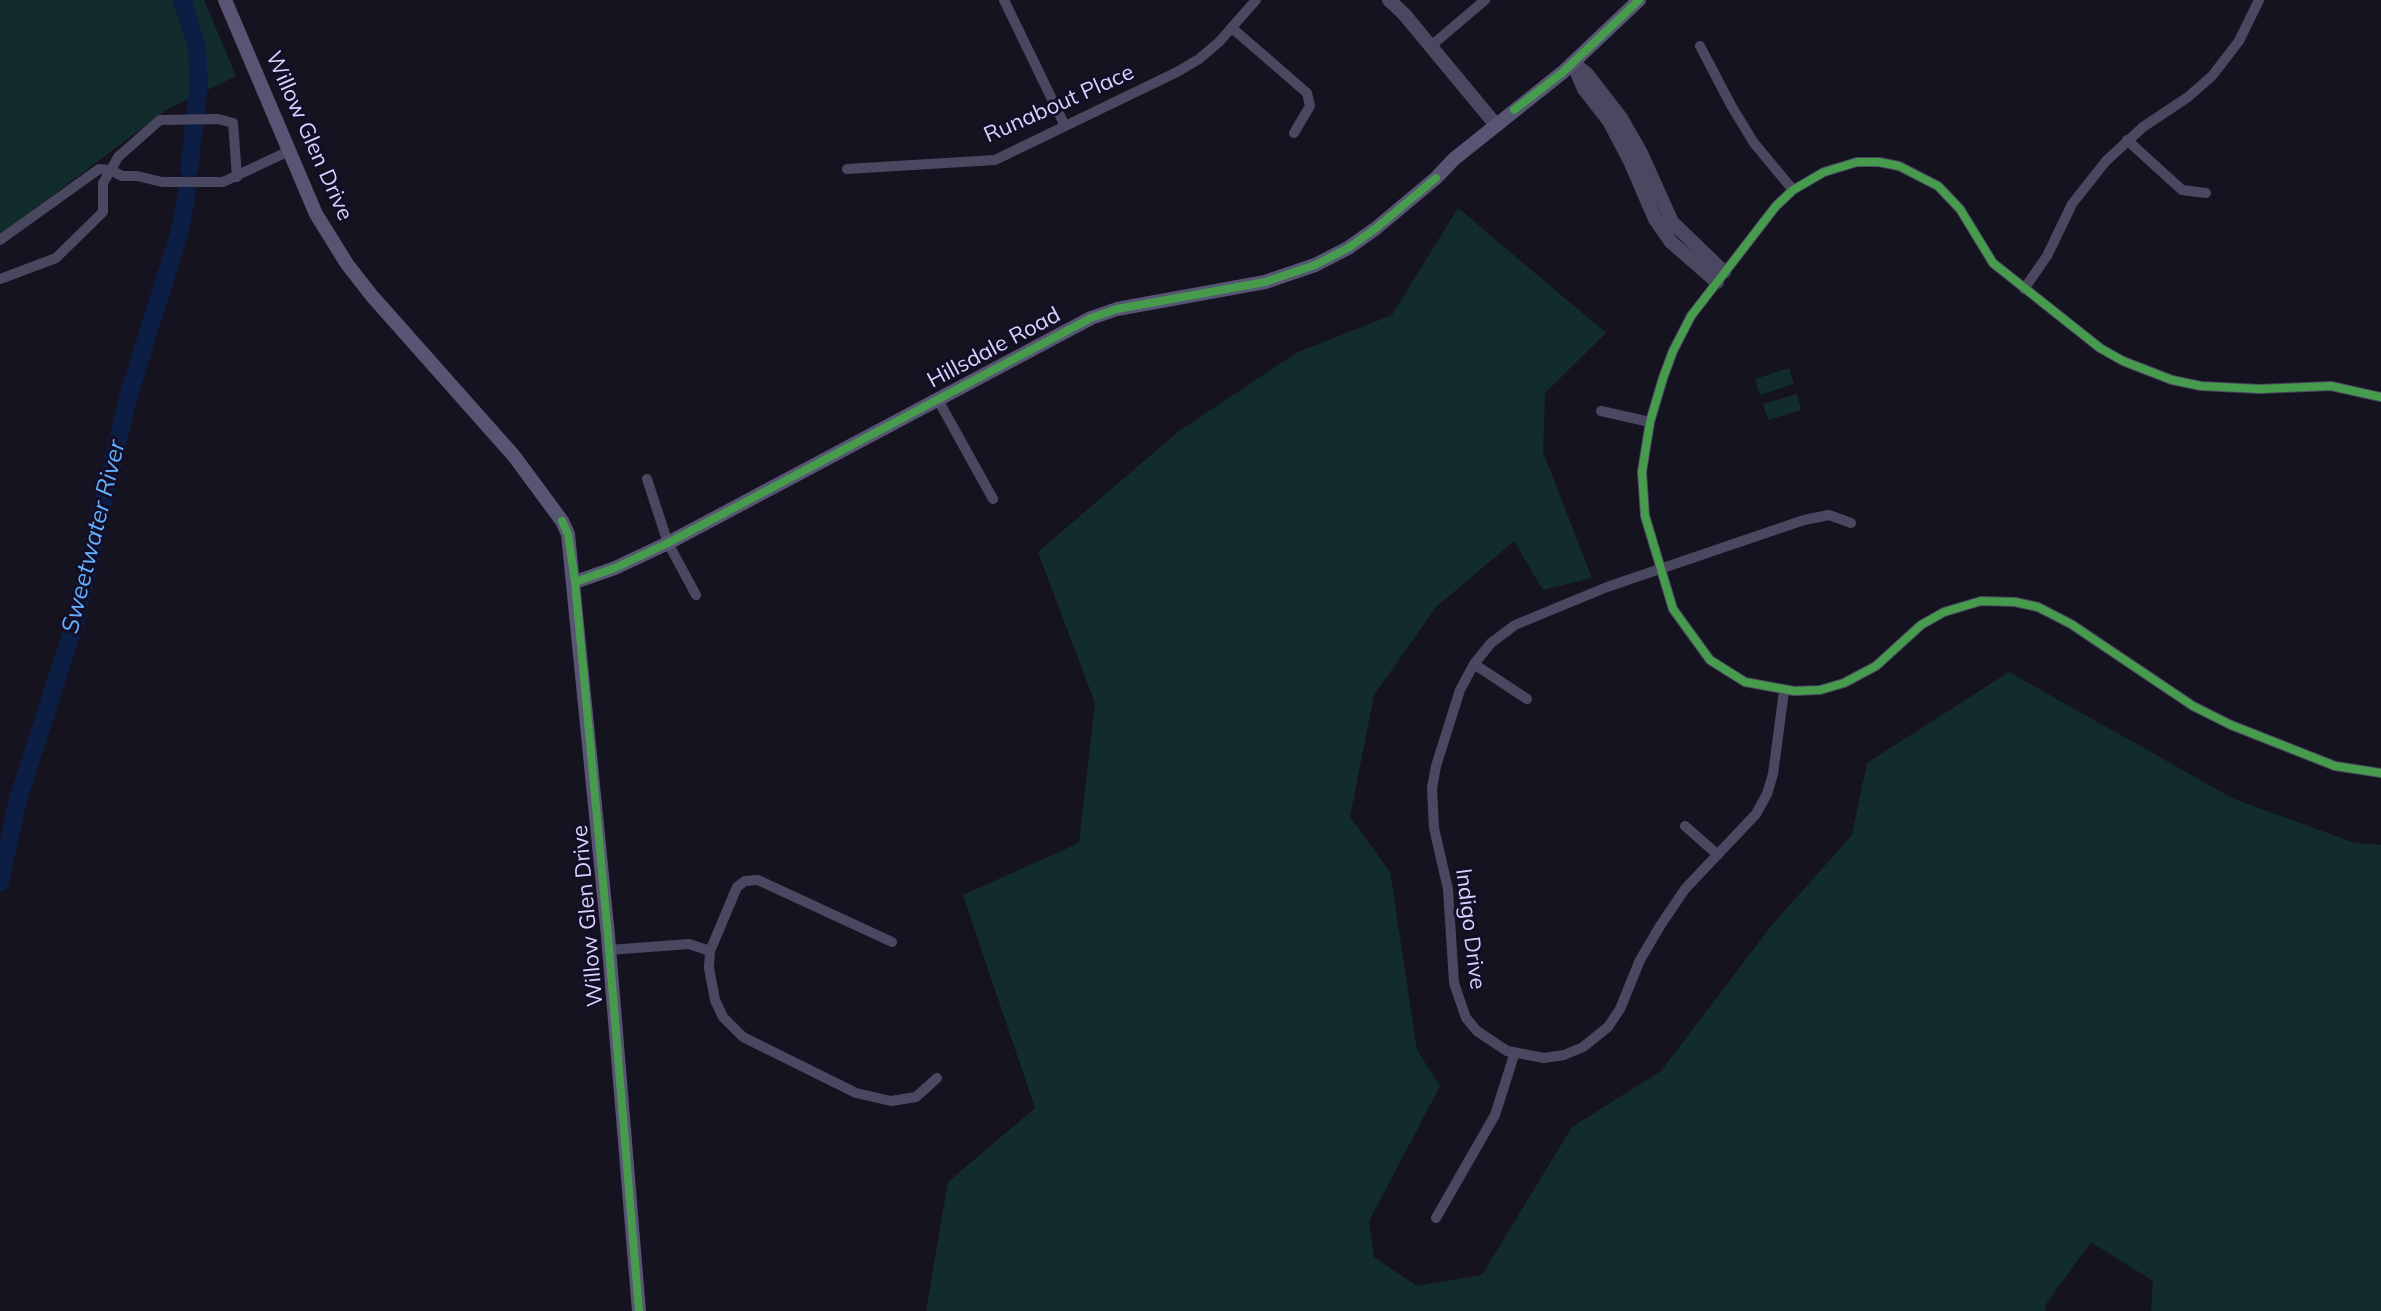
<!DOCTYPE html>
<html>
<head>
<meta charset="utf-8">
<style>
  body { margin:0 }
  canvas { display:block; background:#161320 }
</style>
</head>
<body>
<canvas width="2381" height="1311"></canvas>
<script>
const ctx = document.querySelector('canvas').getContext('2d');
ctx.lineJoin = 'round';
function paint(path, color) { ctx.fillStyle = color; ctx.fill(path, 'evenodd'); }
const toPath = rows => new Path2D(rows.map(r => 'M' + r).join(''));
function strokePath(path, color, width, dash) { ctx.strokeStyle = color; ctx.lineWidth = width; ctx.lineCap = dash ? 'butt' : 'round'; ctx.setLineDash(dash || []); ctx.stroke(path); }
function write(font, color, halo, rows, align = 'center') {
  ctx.font = font + ' Mulish,sans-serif'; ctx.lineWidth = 6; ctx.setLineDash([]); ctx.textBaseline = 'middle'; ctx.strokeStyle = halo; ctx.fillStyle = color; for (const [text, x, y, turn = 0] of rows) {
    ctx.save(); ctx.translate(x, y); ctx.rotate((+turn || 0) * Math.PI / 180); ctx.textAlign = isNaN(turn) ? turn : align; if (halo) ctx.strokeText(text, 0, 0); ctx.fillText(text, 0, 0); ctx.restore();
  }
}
paint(toPath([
  [0,0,204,0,236,76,166,110,0,235],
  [1458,208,1606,333,1545,393,1543,452,1592,578,1543,590,1514,541,1436,607,1374,695,1350,817,1390,872,1417,1050,1440,1086,1369,1221,1374,1257,1417,1286,1482,1275,1572,1127,1661,1071,1772,925,1852,835,1867,763,2009,672,2234,799,2355,843,2381,845,2381,1311,2151,1311,2153,1281,2091,1242,2046,1304,2045,1311,926,1311,948,1182,1035,1108,963,895,1079,843,1095,703,1038,552,1179,431,1296,353,1392,315],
  [1789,368,1794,384,1760,395,1755,379],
  [1797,394,1801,410,1768,420,1763,404]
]), '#122b2d');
strokePath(toPath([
  [182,0,197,47,199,85,189,169],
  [0,882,18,799,74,626,129,394,180,231,187,192]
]), '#0c1e43', 18);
strokePath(toPath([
  [1004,0,1065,126],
  [1232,28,1307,93,1310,106,1294,133],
  [1431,46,1485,0],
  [1700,46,1732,107,1754,143,1793,190],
  [2127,140,2182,190,2206,193],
  [847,169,995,160,1177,72,1199,59,1219,42,1256,0],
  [0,240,99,169,111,170,118,157,160,120,218,119,233,123,237,177],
  [0,279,56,258,103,212,103,183,111,170,122,176,137,176,162,182,223,182,289,151],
  [2024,289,2047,256,2072,204,2106,161,2143,127,2188,97,2212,76,2239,41,2259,0],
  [2381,397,2331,386,2260,389,2201,386,2172,380,2123,361,2100,348,1993,263,1960,209,1938,186,1899,166,1879,162,1857,162,1824,172,1793,190,1776,206,1691,316,1673,351,1663,378,1650,422,1642,472,1645,516,1673,609,1710,660,1745,682,1794,691,1820,690,1844,683,1876,666,1921,625,1944,612,1981,601,2015,602,2038,607,2071,624,2193,706,2231,725,2335,766,2381,773],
  [937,398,993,499],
  [1601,411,1650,422],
  [647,479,668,543,696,595],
  [1474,664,1527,699],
  [1784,691,1773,774,1767,794,1756,814,1685,889,1660,926,1640,960,1620,1009,1608,1027,1583,1047,1564,1055,1544,1058,1507,1051,1477,1031,1466,1018,1454,983,1448,889,1434,828,1432,788,1436,766,1460,690,1474,664,1491,643,1515,625,1607,587,1804,520,1829,515,1851,523],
  [1685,826,1718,855],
  [892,942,758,880,745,881,737,887,710,951,709,968,715,1000,723,1017,743,1037,856,1093,891,1101,916,1097,937,1078],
  [609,950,689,944,710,951],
  [1436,1218,1495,1115,1515,1052]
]), '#4a4861', 10);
strokePath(toPath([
  [1389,0,1404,14,1496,125],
  [1717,282,1671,242,1655,219,1630,161,1609,121,1584,89,1573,63,1587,74,1621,118,1641,153,1672,222,1724,272]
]), '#4a4861', 14);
strokePath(toPath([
  [225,0,316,214,347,264,372,296,514,456,562,521,568,534,608,936,639,1311],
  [575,582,615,568,668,543,1091,318,1117,309,1265,282,1315,265,1348,248,1375,229,1436,178,1454,159,1563,72,1639,0]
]), '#575474', 14);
strokePath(toPath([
  [1514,110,1563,72,1639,0],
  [2381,397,2331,386,2260,389,2201,386,2172,380,2123,361,2100,348,1993,263,1960,209,1938,186,1899,166,1879,162,1857,162,1824,172,1793,190,1776,206,1691,316,1673,351,1663,378,1650,422,1642,472,1645,516,1673,609,1710,660,1745,682,1794,691,1820,690,1844,683,1876,666,1921,625,1944,612,1981,601,2015,602,2038,607,2071,624,2193,706,2231,725,2335,766,2381,773],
  [562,521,568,534,575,582,608,936,639,1311],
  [575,582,615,568,668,543,1091,318,1117,309,1265,282,1315,265,1348,248,1375,229,1436,178]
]), '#469c4c', 8);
write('22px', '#d8d2ff', '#130e25', [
  ["Runabout Place",1059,104,-24],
  ["Willow Glen Drive",309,136,66],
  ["Hillsdale Road",994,348,-28],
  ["Willow Glen Drive",588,916,-95],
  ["Indigo Drive",1470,929,83]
]);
write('italic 24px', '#60b1ff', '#130e25', [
  ["Sweetwater River",94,537,-76]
]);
</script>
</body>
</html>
